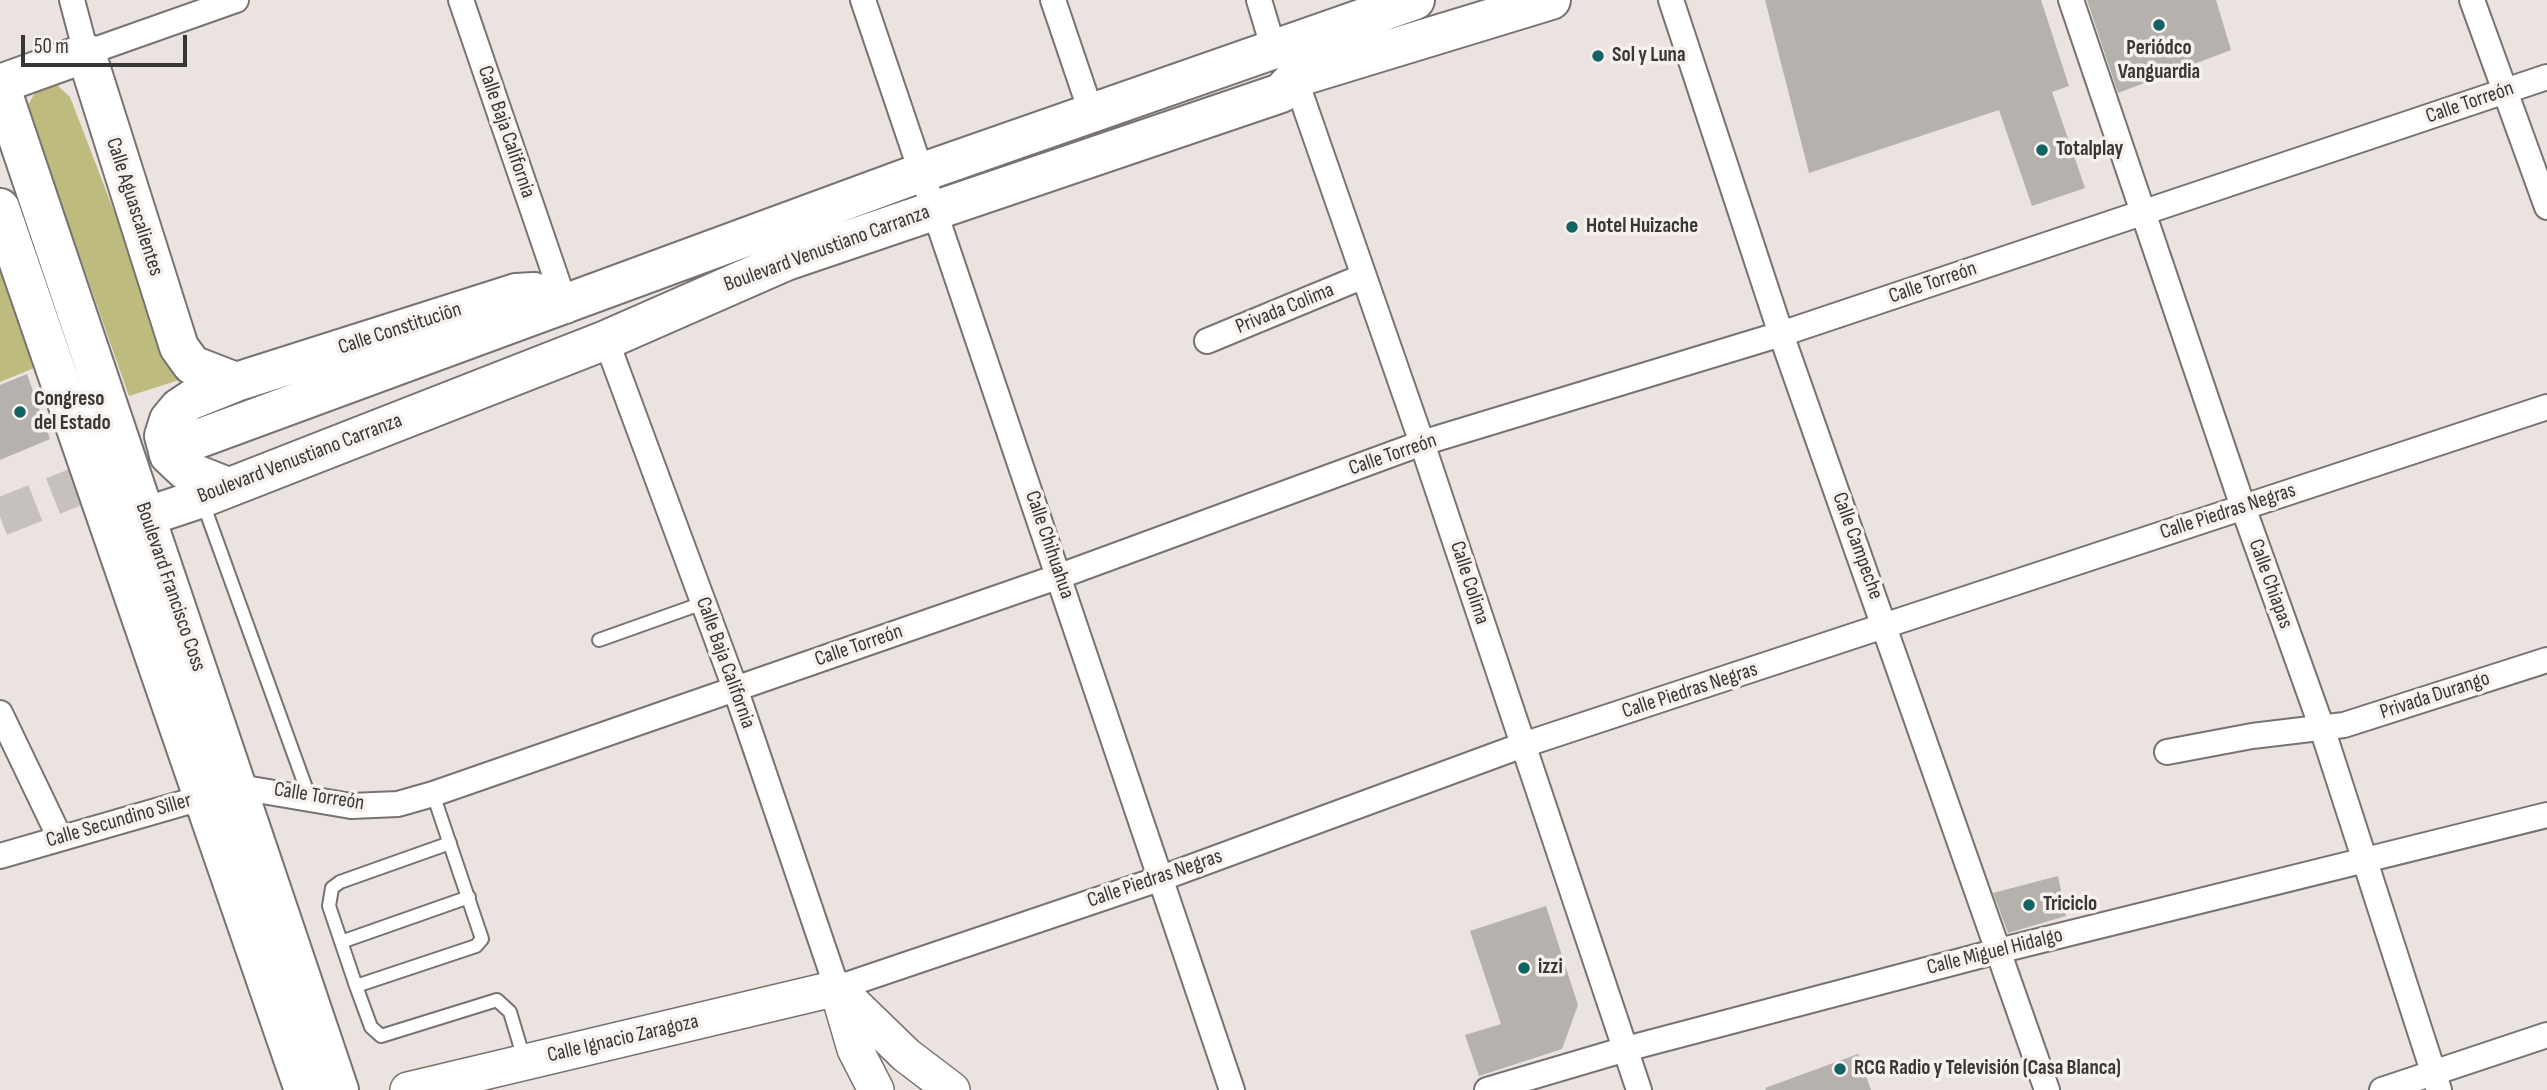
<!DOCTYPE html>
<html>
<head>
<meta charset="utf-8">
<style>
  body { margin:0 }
  #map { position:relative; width:2547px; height:1090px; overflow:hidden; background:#eae3e0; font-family:"Sofia Sans Condensed",sans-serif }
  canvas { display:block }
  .scale { position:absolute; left:21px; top:35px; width:166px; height:32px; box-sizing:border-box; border:4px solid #393735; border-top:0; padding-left:9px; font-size:21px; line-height:24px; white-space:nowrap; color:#393735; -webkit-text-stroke:5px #f7f1ed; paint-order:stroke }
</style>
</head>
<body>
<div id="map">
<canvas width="2547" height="1090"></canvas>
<div class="scale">50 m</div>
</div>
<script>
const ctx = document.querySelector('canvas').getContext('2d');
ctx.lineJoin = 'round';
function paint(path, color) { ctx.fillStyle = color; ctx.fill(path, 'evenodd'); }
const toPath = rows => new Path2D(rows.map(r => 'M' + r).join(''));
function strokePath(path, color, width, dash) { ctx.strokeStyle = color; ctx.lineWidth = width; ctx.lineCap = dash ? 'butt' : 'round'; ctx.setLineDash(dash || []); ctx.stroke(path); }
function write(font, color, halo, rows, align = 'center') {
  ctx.font = font + ' "Sofia Sans Condensed",sans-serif'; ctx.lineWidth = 7; ctx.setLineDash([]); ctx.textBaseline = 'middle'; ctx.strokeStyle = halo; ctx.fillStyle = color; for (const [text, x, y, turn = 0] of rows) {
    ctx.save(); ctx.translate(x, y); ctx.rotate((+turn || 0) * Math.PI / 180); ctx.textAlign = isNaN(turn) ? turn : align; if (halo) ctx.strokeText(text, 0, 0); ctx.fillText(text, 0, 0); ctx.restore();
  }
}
paint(toPath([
  [57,85,70,97,179,380,129,396,27,107,38,87],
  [0,268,39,366,0,382]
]), '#bdbb7e');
paint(toPath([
  [1765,0,2041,0,2069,86,2052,92,2085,188,2032,206,1999,110,1809,173],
  [2087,0,2216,0,2231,50,2118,93],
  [27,374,50,439,0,460,0,385],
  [2058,876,2066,916,2008,933,1993,893],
  [1546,906,1578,1005,1562,1049,1479,1076,1465,1035,1501,1024,1470,931],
  [1858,1054,1871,1090,1766,1090,1765,1088]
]), '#b5b1ac');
strokePath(toPath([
  [0,517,184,444]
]), '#c7c1be', 38, [38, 19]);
const lane = toPath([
  [203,503,310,799],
  [599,640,703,603],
  [450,843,340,882,332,888,329,906,356,986,371,1027,381,1036,497,1000,510,1012,524,1059],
  [341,942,469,897],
  [356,986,476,946,482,939,433,794]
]);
const street = toPath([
  [72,0,86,53,236,0],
  [461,0,565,304],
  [863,0,1232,1090],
  [1053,0,1091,112],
  [1259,0,1274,50],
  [1671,0,1781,334,2047,1090],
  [2071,0,2243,507,2322,728,2439,1090],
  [2472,0,2547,207],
  [1295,78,1422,443,1639,1090],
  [606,340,735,688,837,988,1162,878,1523,745,2547,407],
  [1207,341,1364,276],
  [0,713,60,838],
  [2167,752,2252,736,2344,725,2547,660],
  [0,856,239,787,351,806,398,804,433,794,1060,576,1422,443,1781,334,2547,77],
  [1487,1090,1626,1049,1998,951,2547,815],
  [2382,1090,2547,1035]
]);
const secondary = toPath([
  [837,988,906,1055,952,1090],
  [838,991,855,1049,876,1090],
  [408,1090,837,988]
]);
const primary = toPath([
  [0,84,86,53,179,347,192,365,236,382],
  [0,85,339,1090],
  [0,208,304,1090],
  [184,444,920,173,1415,0],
  [228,487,185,470,169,455,164,436,169,420,179,408,191,400,236,382,516,293,534,292,565,304],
  [112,528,202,498,606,340,786,261,1281,93,1295,78,1551,0]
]);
strokePath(lane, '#787370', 16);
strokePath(street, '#787370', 28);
strokePath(secondary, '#787370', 38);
strokePath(primary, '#787370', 42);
strokePath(lane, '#fff', 12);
strokePath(street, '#fff', 24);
strokePath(secondary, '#fff', 35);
strokePath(primary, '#fff', 38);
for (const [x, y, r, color] of [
  [2159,25,7,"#136364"],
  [1598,56,7,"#136364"],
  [2042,150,7,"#136364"],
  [1572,227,7,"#136364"],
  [20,412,7,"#136364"],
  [2029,905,7,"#136364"],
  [1524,968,7,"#136364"],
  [1840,1069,7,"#136364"]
]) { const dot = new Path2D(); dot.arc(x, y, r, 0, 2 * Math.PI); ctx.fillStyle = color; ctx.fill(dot); strokePath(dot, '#f7f1ed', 2.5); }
write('bold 21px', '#393735', '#f7f1ed', [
  ["Periódco",2159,49,"center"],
  ["Vanguardia",2159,73,"center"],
  ["Sol y Luna",1612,56],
  ["Totalplay",2056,150],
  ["Hotel Huizache",1586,227],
  ["Congreso",34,400],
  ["del Estado",34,424],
  ["Triciclo",2043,905],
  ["izzi",1538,968],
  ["RCG Radio y Televisión (Casa Blanca)",1854,1069]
], 'left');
write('21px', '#393735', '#f7f1ed', [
  ["Calle Torreón",2470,103,-19],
  ["Calle Baja California",506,132,71],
  ["Calle Aguascalientes",134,207,72],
  ["Boulevard Venustiano Carranza",827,249,-20],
  ["Calle Torreón",1933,283,-19],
  ["Privada Colima",1285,309,-22],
  ["Calle Constituciôn",400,329,-18],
  ["Calle Torreón",1393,455,-19],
  ["Boulevard Venustiano Carranza",300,459,-21],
  ["Calle Piedras Negras",2228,512,-18],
  ["Calle Chihuahua",1049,545,71],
  ["Calle Campeche",1857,546,70],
  ["Calle Colima",1469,583,72],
  ["Calle Chiapas",2270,584,70],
  ["Boulevard Francisco Coss",170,587,71],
  ["Calle Torreón",859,646,-19],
  ["Calle Baja California",725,663,70],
  ["Calle Piedras Negras",1690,691,-18],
  ["Privada Durango",2435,696,-18],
  ["Calle Torreón",319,797,9],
  ["Calle Secundino Siller",119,821,-16],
  ["Calle Piedras Negras",1155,879,-19],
  ["Calle Miguel Hidalgo",1995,952,-14],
  ["Calle Ignacio Zaragoza",623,1039,-13]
]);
</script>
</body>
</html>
